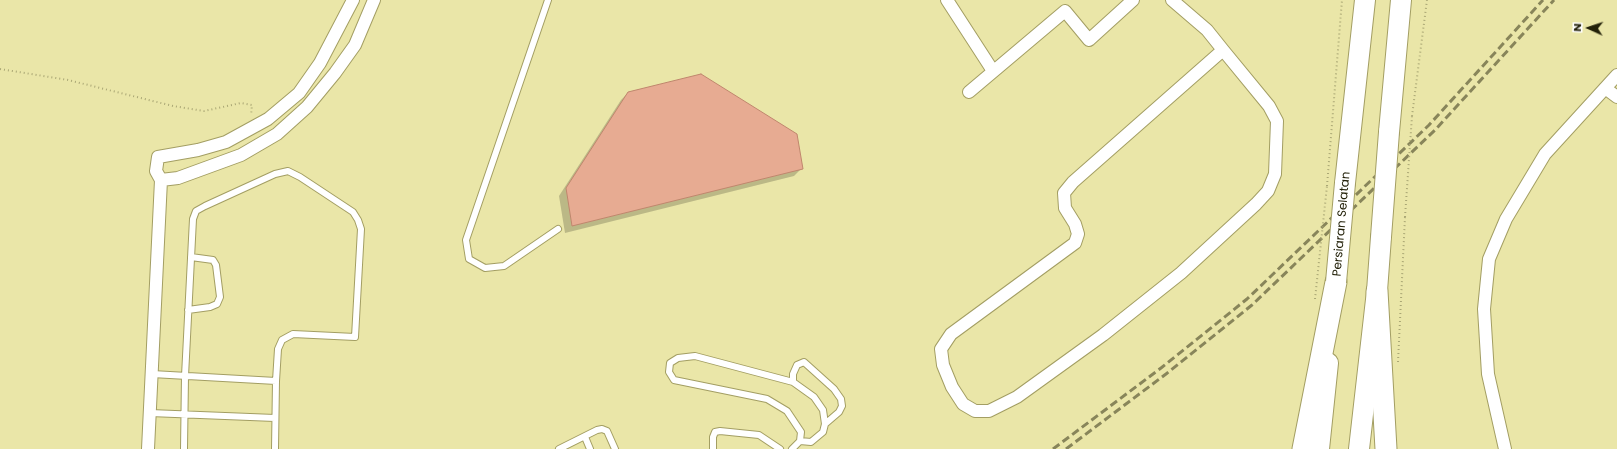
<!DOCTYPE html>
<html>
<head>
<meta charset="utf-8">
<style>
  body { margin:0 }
  #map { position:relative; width:1617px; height:449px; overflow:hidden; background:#eae6a8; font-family:Poppins,sans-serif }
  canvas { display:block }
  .north { position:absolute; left:1569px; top:8px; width:40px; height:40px; -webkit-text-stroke:3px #fff; paint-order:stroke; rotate:273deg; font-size:11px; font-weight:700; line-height:16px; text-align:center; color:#232109 }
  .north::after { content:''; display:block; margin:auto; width:14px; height:18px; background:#232109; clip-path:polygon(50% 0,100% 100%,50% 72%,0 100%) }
</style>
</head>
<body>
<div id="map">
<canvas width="1617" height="449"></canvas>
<div class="north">N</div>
</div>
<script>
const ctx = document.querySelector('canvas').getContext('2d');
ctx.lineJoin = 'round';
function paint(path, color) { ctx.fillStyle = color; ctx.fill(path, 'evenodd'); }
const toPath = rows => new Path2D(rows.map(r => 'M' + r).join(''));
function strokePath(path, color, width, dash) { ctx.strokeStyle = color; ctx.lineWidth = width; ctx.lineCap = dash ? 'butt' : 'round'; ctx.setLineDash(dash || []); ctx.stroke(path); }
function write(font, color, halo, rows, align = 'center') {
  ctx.font = font + ' Poppins,sans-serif'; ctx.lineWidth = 3; ctx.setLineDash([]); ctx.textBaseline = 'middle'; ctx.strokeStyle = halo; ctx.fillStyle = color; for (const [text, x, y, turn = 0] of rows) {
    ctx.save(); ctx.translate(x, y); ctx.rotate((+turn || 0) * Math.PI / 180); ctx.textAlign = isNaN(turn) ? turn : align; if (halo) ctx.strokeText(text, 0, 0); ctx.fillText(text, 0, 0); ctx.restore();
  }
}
paint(toPath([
  [628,93,801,169,794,176,565,233,559,196,621,100]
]), '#0003');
const building = toPath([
  [701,74,797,134,803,169,572,226,566,188,628,92,701,74]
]);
paint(building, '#e7ab92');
strokePath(building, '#bf866d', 1);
const service = toPath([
  [548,0,466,240,469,259,485,268,504,266,558,229],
  [188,310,210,307,217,304,220,297,216,265,213,260,191,257],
  [152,374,276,381],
  [793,382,793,374,797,365,804,362,834,389,841,399,842,406,839,412,825,424],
  [150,413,275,418],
  [585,437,590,449],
  [184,449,185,376,193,219,196,211,205,206,275,174,288,171,300,177,353,212,358,220,361,229,355,337,293,334,282,340,278,349,276,381,275,449],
  [559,449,597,430,602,429,607,431,615,449],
  [713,449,713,437,715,432,720,431,759,435,780,449],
  [792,449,800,441,801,432,787,411,767,399,674,380,669,372,670,363,678,358,695,356,793,382,814,397,823,410,825,424,823,432,811,442,800,441]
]);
const minor = toPath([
  [947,0,993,71],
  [1172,0,1207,30,1223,50,1269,106,1277,121,1275,174,1268,191,1256,204,1181,273,1103,335,1017,397,989,411,975,411,963,404,952,387,943,365,941,349,951,334,1075,243,1078,234,1075,224,1065,208,1064,193,1073,182,1223,50],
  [1605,88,1617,97],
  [969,92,1065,11,1089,40,1133,0],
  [161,180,178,178,241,155,277,134,307,107,335,73,355,45,374,0],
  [148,449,161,180,156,171,158,157,198,150,226,142,268,119,299,93,320,63,353,0],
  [1505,449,1488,374,1484,309,1489,259,1506,219,1545,154,1617,75]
]);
const primary = toPath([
  [1389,132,1401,0],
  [1345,183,1365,0],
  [1319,449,1328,363],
  [1359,449,1377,291,1381,237]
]);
const trunk = toPath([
  [1377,291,1386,449],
  [1303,449,1336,282]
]);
strokePath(service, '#a39e63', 8);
strokePath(minor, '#a39e63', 14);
strokePath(primary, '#a39e63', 22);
strokePath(trunk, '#a39e63', 23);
strokePath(toPath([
  [0,69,68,80,173,106,204,111,241,103,252,105,251,115],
  [1412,116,1427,0],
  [1327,186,1342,0],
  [1398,362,1405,217]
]), '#aaa775', 2, [1, 3]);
strokePath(service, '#fff', 6);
strokePath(minor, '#fff', 12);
strokePath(primary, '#fff', 20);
strokePath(trunk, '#fff', 21);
strokePath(toPath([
  [1053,449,1161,368,1247,299,1429,125,1543,0],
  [1066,449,1166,374,1252,305,1435,130,1554,0]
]), '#88855a', 3, [8, 4]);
const primaryBridge = toPath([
  [1381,237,1389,132],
  [1336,282,1345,183]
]);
strokePath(primaryBridge, '#a39e63', 22, []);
strokePath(toPath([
  [1405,217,1412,116],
  [1315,299,1327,186]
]), '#aaa775', 2, [1, 3]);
strokePath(primaryBridge, '#fff', 20);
write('12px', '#232109', '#fff', [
  ["Persiaran Selatan",1342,224,-85]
]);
</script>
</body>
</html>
